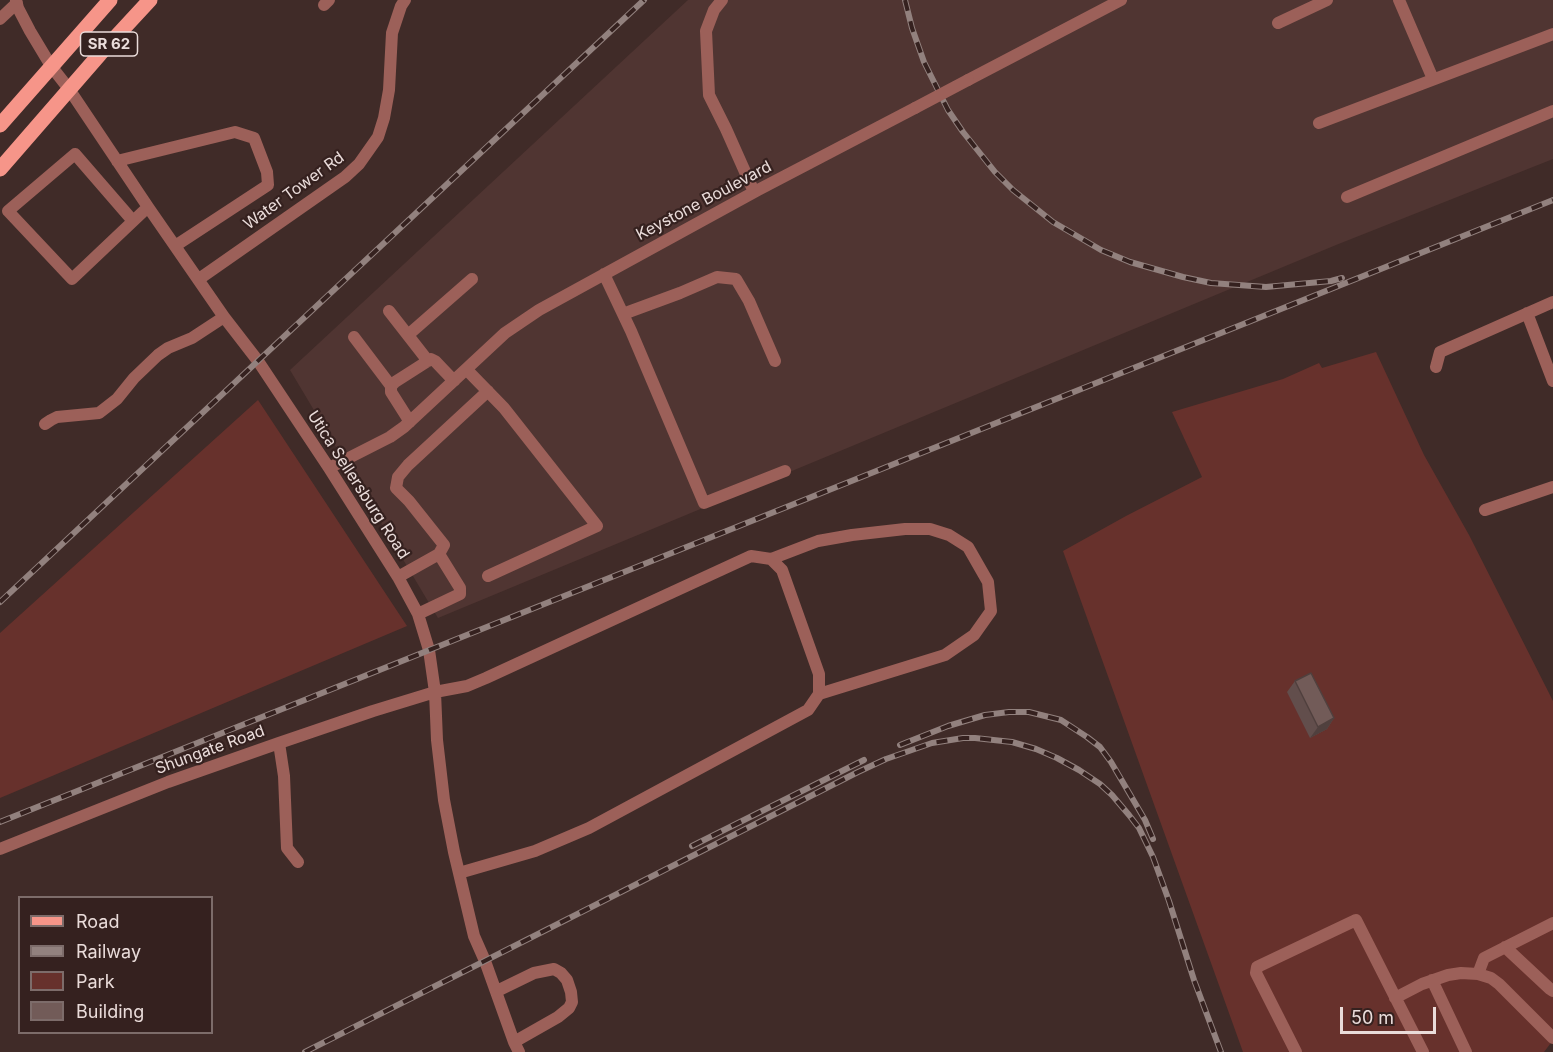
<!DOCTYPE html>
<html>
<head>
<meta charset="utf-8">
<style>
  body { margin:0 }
  #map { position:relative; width:1553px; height:1052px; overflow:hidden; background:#402b28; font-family:Inter,sans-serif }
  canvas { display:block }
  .legend { position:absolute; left:18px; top:896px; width:195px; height:138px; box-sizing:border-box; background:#35211f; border:2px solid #7d6c6a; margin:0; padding:8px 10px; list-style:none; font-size:18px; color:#eadcda }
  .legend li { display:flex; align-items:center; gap:12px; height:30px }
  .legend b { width:30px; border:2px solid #7d6c6a }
  .scale { position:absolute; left:1340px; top:1007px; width:96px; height:27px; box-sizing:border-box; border:3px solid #eadcda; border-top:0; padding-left:8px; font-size:18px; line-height:21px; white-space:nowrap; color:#eadcda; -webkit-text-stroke:4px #35211f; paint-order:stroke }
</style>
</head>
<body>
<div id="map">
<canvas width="1553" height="1052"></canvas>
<ul class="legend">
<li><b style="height:8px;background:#f69589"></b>Road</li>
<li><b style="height:8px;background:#92817e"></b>Railway</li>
<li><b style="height:16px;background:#67312c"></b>Park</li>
<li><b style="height:16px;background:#725b58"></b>Building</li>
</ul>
<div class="scale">50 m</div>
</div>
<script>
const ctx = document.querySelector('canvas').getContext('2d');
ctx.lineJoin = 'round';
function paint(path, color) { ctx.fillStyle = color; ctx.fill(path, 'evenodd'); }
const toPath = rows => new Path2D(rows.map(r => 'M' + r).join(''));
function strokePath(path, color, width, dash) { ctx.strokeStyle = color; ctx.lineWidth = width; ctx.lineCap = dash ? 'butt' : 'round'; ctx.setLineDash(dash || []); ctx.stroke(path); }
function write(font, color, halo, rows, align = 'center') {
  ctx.font = font + ' Inter,sans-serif'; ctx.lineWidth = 4.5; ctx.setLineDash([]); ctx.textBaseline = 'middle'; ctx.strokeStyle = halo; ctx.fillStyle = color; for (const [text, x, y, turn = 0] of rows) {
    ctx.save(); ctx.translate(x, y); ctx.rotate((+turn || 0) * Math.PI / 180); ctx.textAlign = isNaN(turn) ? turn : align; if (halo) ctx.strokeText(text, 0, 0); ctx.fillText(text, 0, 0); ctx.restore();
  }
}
paint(toPath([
  [688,0,1553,0,1553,159,1336,245,438,618,290,370]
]), '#503532');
paint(toPath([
  [1376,352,1424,455,1469,535,1553,701,1553,1040,1544,1052,1243,1052,1063,551,1126,516,1202,477,1172,412,1283,379,1319,363,1322,368],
  [258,400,407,626,0,798,0,633]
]), '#67312c');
strokePath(toPath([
  [16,0,18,8,30,31,51,66,69,89,148,207,224,317,258,361,329,468,398,577,418,614,429,650,435,692,437,740,444,800,454,852,474,936,485,961,514,1042,519,1052],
  [722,0,714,10,706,31,709,95,726,129,754,192],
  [1399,0,1433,79],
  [324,5,329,0],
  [0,19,17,3],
  [1278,23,1327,0],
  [968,80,1121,0],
  [1319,123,1553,34],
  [117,161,235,132,254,138,267,172,268,185,175,246],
  [1347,197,1553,111],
  [133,221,75,154,8,211,72,279,148,207],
  [604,274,631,331,704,503,785,471],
  [199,279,345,177,359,164,378,137,384,118,389,90,392,33,401,6,405,0],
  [389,311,428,361],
  [1527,313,1553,381],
  [623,314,680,293,717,277,736,279,749,301,775,361],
  [408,335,472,279],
  [354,337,391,386],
  [1436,367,1440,352,1553,302],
  [467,370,504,408,597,526,488,576],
  [410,422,391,392,391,386,395,382,431,359,435,361,454,381],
  [45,424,51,420,57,417,99,413,117,399,134,378,158,355,168,348,192,338,224,317],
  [329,468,390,437,404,427,505,333,539,310,758,190,915,108],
  [1485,510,1553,487],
  [771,559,818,541,852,535,905,529,930,529,949,535,968,547,988,582,991,611,974,635,945,655,819,694],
  [398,577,439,554,444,545,409,501,396,488,398,477,408,465,488,391],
  [418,614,460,594,460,588,439,554],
  [279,743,284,776,287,848,298,862],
  [0,849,168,782,279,743,373,711,435,692,467,686,486,678,751,556,771,559,782,570,819,674,819,694,808,710,589,828,535,851,459,873],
  [1505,947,1550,989,1553,991],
  [1478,974,1484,958,1553,923],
  [1432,980,1466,1052],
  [497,991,534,973,554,969,561,973,567,980,571,992,572,1002,569,1008,558,1017,514,1042],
  [1395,998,1422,984,1448,975,1461,973,1478,974,1491,978,1499,984,1553,1038],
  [1296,1052,1256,973,1257,967,1356,920,1423,1052]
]), '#9c6059', 12);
strokePath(toPath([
  [0,125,110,0],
  [0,169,100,54,150,0]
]), '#f69589', 15);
const rail = toPath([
  [905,0,912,28,924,62,948,110,963,132,995,172,1013,190,1053,222,1101,250,1130,262,1183,277,1211,283,1266,287,1331,281,1342,278],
  [0,602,644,0],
  [900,745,948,726,985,715,1009,712,1029,712,1061,720,1087,737,1100,747,1111,762,1145,820,1153,839],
  [0,822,1553,200],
  [692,846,864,760],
  [305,1052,858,772,886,759,932,743,963,738,975,738,1012,742,1036,749,1057,758,1079,770,1100,784,1112,795,1129,815,1139,828,1153,857,1169,901,1194,980,1221,1052]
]);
strokePath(rail, '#92817e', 6);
strokePath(rail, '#35211f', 4, [11]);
strokePath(toPath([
  [915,108,968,80]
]), '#9c6059', 12);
paint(toPath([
  [1295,681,1334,718,1327,729,1310,738,1287,692]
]), '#624e4c');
paint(toPath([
  [1334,718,1327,729,1310,738,1318,727]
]), '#50403e');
const building = toPath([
  [1311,673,1334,718,1318,727,1295,681,1311,673]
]);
paint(building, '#725b58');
strokePath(building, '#50403e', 1.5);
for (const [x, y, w] of [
  [109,44,57]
]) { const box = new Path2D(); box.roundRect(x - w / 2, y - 12, w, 24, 4.5); ctx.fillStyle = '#35211f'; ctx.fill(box); strokePath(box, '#eadcda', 1.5); }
write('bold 15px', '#eadcda', null, [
  ["SR 62",109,44]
]);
write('16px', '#eadcda', '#35211f', [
  ["Water Tower Rd",294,191,-36],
  ["Keystone Boulevard",704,201,-28],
  ["Utica Sellersburg Road",358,485,57],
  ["Shungate Road",210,750,-20]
]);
</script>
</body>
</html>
